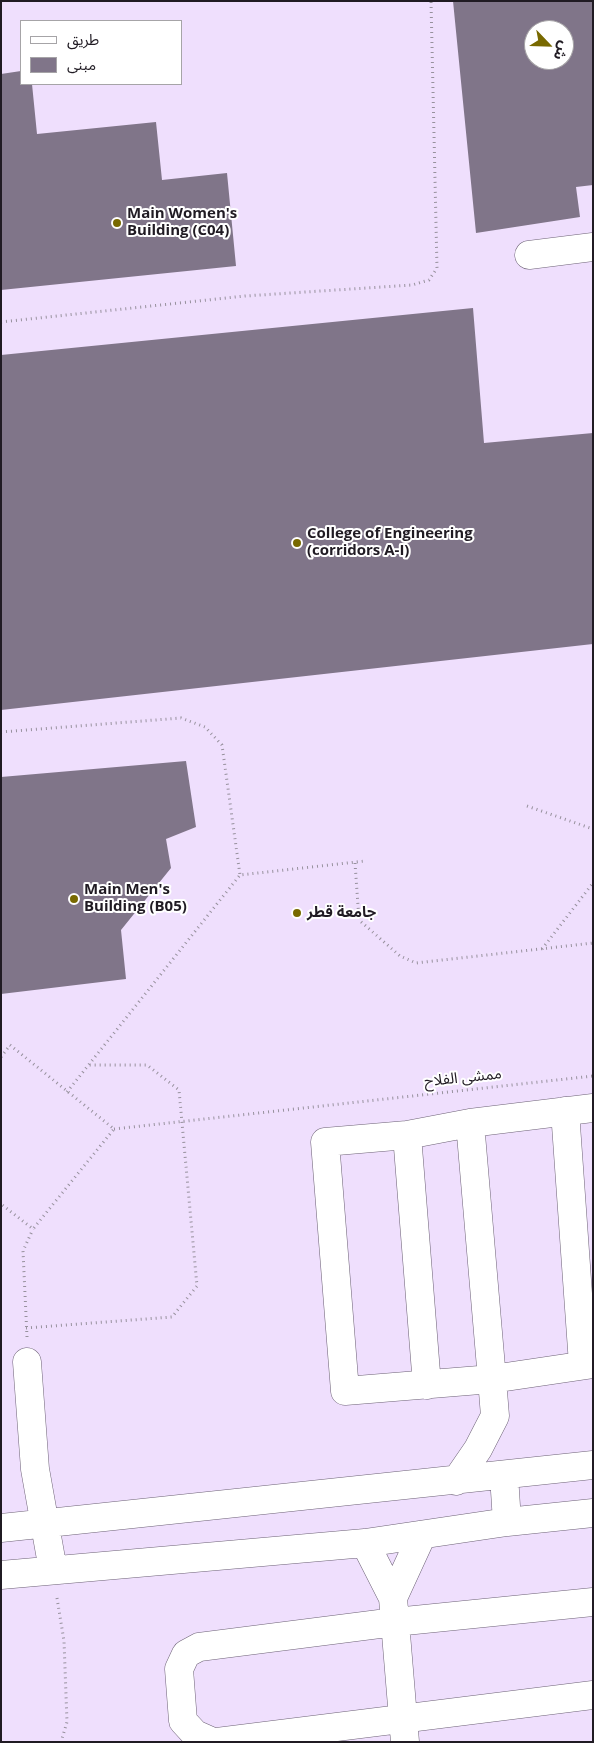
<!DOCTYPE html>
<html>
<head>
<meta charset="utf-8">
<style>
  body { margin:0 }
  #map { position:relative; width:594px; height:1743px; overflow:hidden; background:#f6effd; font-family:"Open Sans","Noto Sans Arabic",sans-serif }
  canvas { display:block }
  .frame { position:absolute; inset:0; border:2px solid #201b23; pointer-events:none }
  .legend { position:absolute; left:20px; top:20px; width:162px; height:65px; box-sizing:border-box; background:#fff; border:1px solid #a6a4a7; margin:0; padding:6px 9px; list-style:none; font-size:15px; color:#201b23 }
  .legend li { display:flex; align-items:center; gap:10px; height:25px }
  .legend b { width:25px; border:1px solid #a6a4a7 }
  .north { position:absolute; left:524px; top:20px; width:50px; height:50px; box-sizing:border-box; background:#fff; border:1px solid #a6a4a7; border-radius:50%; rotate:114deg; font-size:14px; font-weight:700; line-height:20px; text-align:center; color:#201b23 }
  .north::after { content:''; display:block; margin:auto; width:18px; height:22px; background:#786900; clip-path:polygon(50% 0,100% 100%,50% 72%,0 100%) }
</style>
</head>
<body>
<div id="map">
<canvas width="594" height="1743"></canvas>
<div class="frame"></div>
<ul class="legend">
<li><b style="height:6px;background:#fff"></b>طريق</li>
<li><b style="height:14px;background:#807589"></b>مبنى</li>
</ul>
<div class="north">ش</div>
</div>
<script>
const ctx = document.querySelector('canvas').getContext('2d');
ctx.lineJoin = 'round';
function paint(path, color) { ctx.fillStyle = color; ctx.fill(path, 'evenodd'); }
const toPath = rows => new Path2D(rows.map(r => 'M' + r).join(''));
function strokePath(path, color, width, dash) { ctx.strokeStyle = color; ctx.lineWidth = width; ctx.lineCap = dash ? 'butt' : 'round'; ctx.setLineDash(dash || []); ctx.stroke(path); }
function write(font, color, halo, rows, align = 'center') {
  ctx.font = font + ' "Open Sans","Noto Sans Arabic",sans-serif'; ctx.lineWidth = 4; ctx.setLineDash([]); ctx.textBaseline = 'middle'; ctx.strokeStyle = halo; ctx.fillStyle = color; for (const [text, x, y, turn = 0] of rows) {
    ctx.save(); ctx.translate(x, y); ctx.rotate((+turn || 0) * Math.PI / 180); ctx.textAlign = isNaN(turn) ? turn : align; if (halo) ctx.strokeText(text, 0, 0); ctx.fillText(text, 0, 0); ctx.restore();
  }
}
paint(toPath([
  [1,1,593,1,593,1742,1,1742],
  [21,21,181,21,181,84,21,84],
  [534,30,564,30,564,60,534,60]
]), '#efdffd');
paint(toPath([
  [453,1,593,1,593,185,576,187,580,217,476,233],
  [534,30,564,30,564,60,534,60],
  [21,71,21,84,32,84,37,134,156,122,162,180,227,173,236,266,1,290,1,74],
  [473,308,484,443,593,433,593,644,1,710,1,355],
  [186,761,196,827,166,839,171,868,121,930,126,979,1,994,1,777]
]), '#807589');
const minor = toPath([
  [529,255,593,247],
  [565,1111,583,1364],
  [470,1123,492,1379,593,1364],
  [407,1135,427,1385],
  [27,1362,35,1469,53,1570],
  [504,1475,507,1522],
  [456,1481,478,1449,495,1416,492,1379,345,1391,325,1142,407,1135,470,1123,593,1108],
  [1,1528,593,1465],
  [365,1543,393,1598,405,1742],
  [1,1575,365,1543,507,1522,593,1513],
  [393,1598,422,1535],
  [213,1742,195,1734,183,1721,179,1669,186,1654,199,1647,395,1622,593,1602],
  [217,1742,593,1695]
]);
strokePath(minor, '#6d6276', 29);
strokePath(toPath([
  [1,322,245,296,412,285,429,280,437,268,431,1],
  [1,732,181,718,205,727,222,745,240,875],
  [527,806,593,829],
  [355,863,359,920,400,956,416,963,593,943],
  [542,949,593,883],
  [1,1057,10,1045,114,1129,33,1229,1,1204],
  [67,1092,240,875,365,861],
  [114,1129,593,1076],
  [26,1328,172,1317,197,1286,179,1090,147,1065,89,1065],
  [27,1337,23,1251,33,1229],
  [57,1598,64,1641,67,1722,61,1742]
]), '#97919d', 3, [1, 4]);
strokePath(minor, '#fff', 28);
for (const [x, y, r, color] of [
  [117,223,5,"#786900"],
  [297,543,5,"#786900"],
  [74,899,5,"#786900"],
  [297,913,5,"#786900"]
]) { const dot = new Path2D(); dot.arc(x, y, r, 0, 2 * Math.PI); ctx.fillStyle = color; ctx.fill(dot); strokePath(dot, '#fff', 2); }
write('bold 15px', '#201b23', '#fff', [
  ["Main Women's",127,214],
  ["Building (C04)",127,231],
  ["College of Engineering",307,534],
  ["(corridors A-I)",307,551],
  ["Main Men's",84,890],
  ["Building (B05)",84,907],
  ["جامعة قطر",307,913]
], 'left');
write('15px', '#201b23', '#fff', [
  ["ممشى الفلاح",463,1078,-6]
]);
</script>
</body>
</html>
